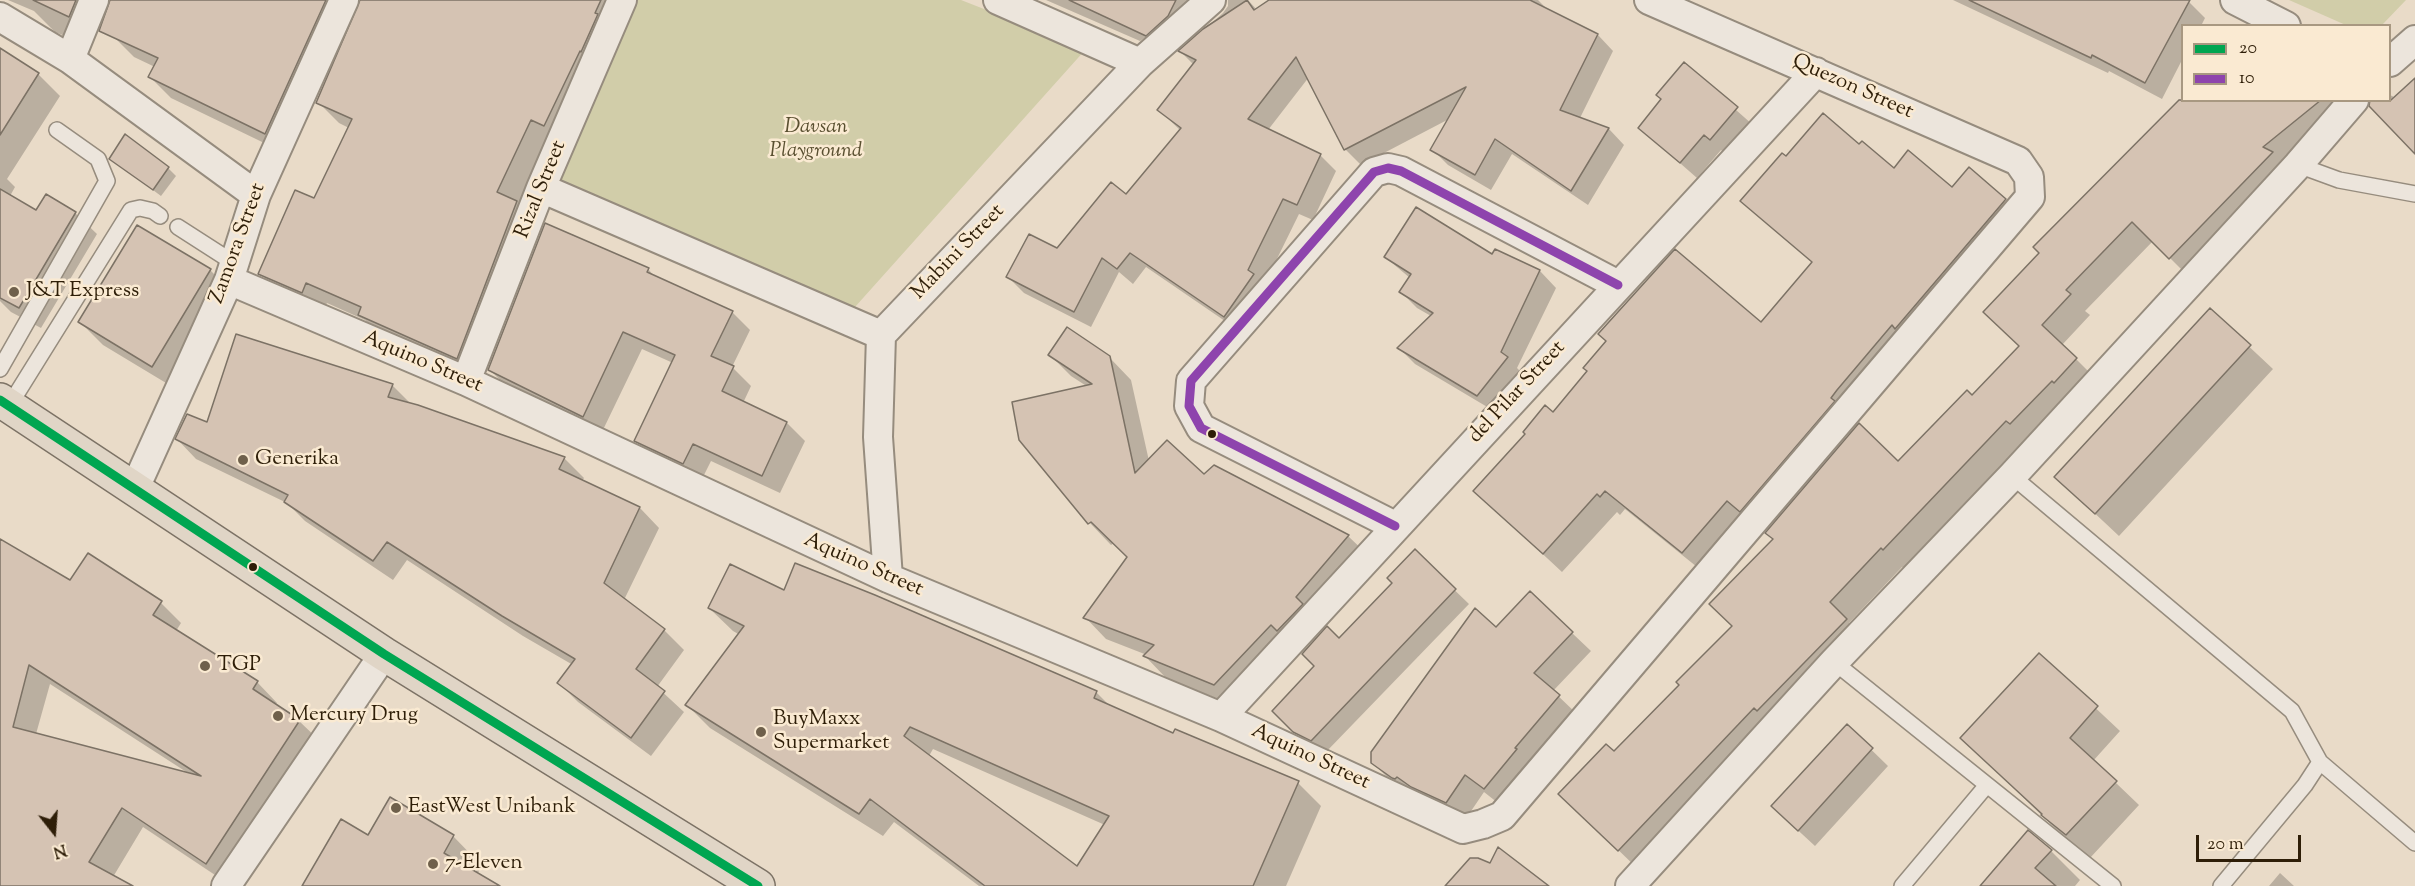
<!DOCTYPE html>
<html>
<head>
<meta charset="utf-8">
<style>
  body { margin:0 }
  #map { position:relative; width:2415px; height:886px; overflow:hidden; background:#e9dbc8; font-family:"Sorts Mill Goudy",serif }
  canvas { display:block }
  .legend { position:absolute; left:2181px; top:24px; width:210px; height:78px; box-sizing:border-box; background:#faead2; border:2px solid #a89881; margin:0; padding:8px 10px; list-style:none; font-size:18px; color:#2e1e08 }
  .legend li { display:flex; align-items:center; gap:12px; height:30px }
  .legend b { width:30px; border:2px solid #a89881 }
  .north { position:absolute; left:24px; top:802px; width:60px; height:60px; -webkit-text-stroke:4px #faead2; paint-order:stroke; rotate:163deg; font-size:16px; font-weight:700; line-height:24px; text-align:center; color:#2e1e08 }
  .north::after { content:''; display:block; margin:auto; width:21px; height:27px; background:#2e1e08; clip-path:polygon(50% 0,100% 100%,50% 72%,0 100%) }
  .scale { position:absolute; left:2196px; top:835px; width:105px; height:27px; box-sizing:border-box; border:3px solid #2e1e08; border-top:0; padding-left:8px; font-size:18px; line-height:21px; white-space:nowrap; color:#2e1e08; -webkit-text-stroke:4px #faead2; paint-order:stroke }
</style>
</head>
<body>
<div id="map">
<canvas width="2415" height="886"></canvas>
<ul class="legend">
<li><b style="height:8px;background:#00a651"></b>20</li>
<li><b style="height:8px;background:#8e44ad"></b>10</li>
</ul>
<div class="north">N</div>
<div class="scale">20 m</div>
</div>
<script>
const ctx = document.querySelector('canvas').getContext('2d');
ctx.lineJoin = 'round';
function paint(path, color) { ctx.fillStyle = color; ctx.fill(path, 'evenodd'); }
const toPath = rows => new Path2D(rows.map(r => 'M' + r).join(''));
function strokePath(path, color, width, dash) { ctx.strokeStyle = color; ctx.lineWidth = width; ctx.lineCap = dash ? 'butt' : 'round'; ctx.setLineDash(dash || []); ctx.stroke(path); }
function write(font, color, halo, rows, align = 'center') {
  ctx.font = font + ' "Sorts Mill Goudy",serif'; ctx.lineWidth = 5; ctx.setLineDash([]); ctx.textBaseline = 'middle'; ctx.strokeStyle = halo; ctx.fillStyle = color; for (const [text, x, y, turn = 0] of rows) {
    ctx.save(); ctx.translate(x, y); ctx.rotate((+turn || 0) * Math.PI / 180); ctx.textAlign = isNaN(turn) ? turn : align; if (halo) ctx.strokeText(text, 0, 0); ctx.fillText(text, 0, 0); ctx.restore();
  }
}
paint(toPath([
  [622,0,961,0,1086,49,855,307,544,180],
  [2289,0,2406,0,2382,25,2348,26]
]), '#d1cda9');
paint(toPath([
  [8,0,83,0,87,45,55,32,34,11],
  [130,0,630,0,478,379,380,335,365,320,327,303,323,312,281,294,260,273,315,200,349,128,339,123,318,102,362,5,355,8,287,154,171,98,150,77,155,67,134,57,113,36],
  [1046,0,1201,0,1140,41],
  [1228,0,1248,0,1257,10,1272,0,1538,0,1549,11,1598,35,1613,51,1580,118,1609,129,1624,145,1588,205,1512,154,1491,190,1448,165,1432,149,1449,119,1361,165,1345,149,1309,77,1268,130,1320,155,1336,171,1313,220,1299,214,1241,332,1146,267,1133,284,1119,272,1091,327,1024,293,1008,277,1058,250,1126,196,1181,131,1159,110,1194,65,1180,51,1223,13,1228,6],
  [1953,0,2187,0,2205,18,2201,26,2182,26,2182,60,2162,99,2109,71,2108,73],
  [0,50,38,74,60,96,7,179,15,187,10,196,37,212,75,213,97,234,41,328,11,312,0,301],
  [1684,64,1753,125,1727,155,1721,150,1697,178,1640,128,1663,99],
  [2415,80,2415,151,2366,101,2190,278,2153,241,2085,311,2090,315,2062,345,2096,379,1904,569,1902,567,1849,623,1866,640,1639,870,1581,814,1614,753,1898,463,1972,398,2021,346,2006,332,2224,100,2390,100,2390,95,2396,98],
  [1860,146,1894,170,1952,189,1969,169,2024,220,1702,571,1625,509,1620,515,1617,512,1562,572,1475,491,1553,414,1761,324,1813,263,1742,201,1786,159],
  [110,158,168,168,176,176,161,196],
  [138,227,210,270,234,294,176,389,103,345,80,322],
  [1496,251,1540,271,1556,288,1517,368,1524,375,1494,411,1415,364,1399,348,1431,316,1417,308,1401,292,1410,278,1385,257,1493,257],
  [648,269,656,278,732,312,750,330,732,367,751,386,743,403,787,423,805,441,780,493,711,461,701,481,654,459,636,441,673,363,642,349,601,434,508,388,490,370],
  [2210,310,2273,369,2119,536,2056,477],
  [1050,355,1109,357,1131,380,1149,461,1204,476,1214,466,1348,536,1370,557,1236,706,1166,678,1145,656,1147,655,1106,639,1085,617,1129,557,1114,543,1111,545,1090,523,1021,439,1088,387,1071,376],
  [392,385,412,405,564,458,584,478,582,481,640,508,659,528,624,600,664,630,684,650,657,687,684,712,651,756,578,702,559,683,573,665,523,636,407,560,393,580,305,521,287,503,196,459,177,439,208,424],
  [0,541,71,582,161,603,181,623,176,631,257,682,277,703,275,705,299,721,320,741,227,883,143,827,113,877,130,886,0,886],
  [50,684,188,773,36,734],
  [1415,552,1469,604,1325,753,1309,745,1274,711,1394,583],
  [784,592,874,596,1096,692,1111,707,1174,735,1298,783,1321,806,1286,886,979,886,894,822,883,836,710,728,687,705,740,635,733,631,709,608],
  [933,749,1105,825,1077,868,929,756],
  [1496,629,1572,633,1591,651,1553,691,1578,715,1503,807,1484,792,1465,820,1391,781,1372,762],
  [2039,655,2120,731,2093,761,2139,805,2090,858,2066,839,1962,738],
  [1847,726,1888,766,1815,846,1789,822],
  [2028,832,2051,851,2080,880,2075,886,1982,886],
  [453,836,482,866,476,876,486,886,304,886,368,837],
  [2280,873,2294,886,2269,886]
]), '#0003');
const building = toPath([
  [33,0,76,0,69,17,33,0],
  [110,0,326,0,265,134,148,77,158,58,99,31,110,0],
  [360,0,601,0,595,13,598,14,581,52,580,51,544,126,531,120,497,192,517,201,457,359,358,315,361,307,306,283,302,293,258,274,295,190,314,198,352,119,316,103,360,0],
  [1069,0,1176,0,1168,16,1146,36,1069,0],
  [1247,0,1254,10,1269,0,1530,0,1598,34,1560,110,1609,128,1571,191,1495,139,1475,175,1430,150,1466,87,1344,150,1296,57,1248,119,1321,154,1297,205,1283,199,1248,270,1254,274,1224,317,1130,253,1117,269,1102,258,1074,312,1006,277,1029,234,1057,248,1111,182,1126,194,1181,128,1157,110,1196,60,1178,51,1203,29,1247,0],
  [1969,0,2190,0,2145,83,2092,55,2091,58,1969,0],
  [0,48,39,73,0,135,0,48],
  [1684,62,1738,107,1710,140,1704,135,1680,163,1638,128,1661,99,1656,95,1684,62],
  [2415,78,2415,154,2369,106,2370,100,2391,100,2415,78],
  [2179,100,2321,100,2263,147,2273,152,2169,259,2132,222,2066,290,2071,294,2042,325,2077,358,2054,383,2052,381,2010,424,2006,421,1883,550,1881,548,1830,602,1847,619,1757,711,1754,708,1618,851,1558,794,1606,744,1614,751,1679,685,1676,682,1732,626,1709,604,1773,539,1765,533,1859,423,1898,461,1967,390,1972,395,2019,346,1983,312,2039,253,2033,247,2179,100],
  [1823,113,1859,144,1862,141,1894,168,1908,150,1952,187,1969,167,2006,199,1895,329,1892,325,1837,390,1831,398,1835,401,1740,512,1727,501,1682,553,1605,491,1600,497,1597,494,1543,554,1473,491,1525,434,1523,432,1545,405,1553,412,1587,371,1583,368,1606,341,1598,334,1675,249,1761,322,1812,262,1740,201,1782,153,1786,156,1823,113],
  [125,134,169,167,153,190,109,159,125,134],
  [0,189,36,210,46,194,76,212,19,308,0,298,0,189],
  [1416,207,1492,254,1495,249,1540,270,1501,352,1508,357,1477,396,1397,348,1433,313,1399,292,1411,274,1384,257,1416,207],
  [545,223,649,268,647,272,733,311,711,356,734,366,722,391,787,422,762,476,693,444,683,464,634,441,675,355,623,332,583,417,488,370,545,223],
  [137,225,211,269,152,367,78,322,137,225],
  [2210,308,2251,345,2095,514,2054,477,2210,308],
  [1067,327,1110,356,1135,473,1167,440,1204,474,1214,465,1349,535,1296,597,1303,604,1277,631,1271,625,1214,685,1143,656,1154,645,1083,618,1127,557,1091,522,1088,524,1019,440,1012,402,1092,384,1048,355,1067,327],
  [236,334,393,384,388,397,418,405,565,457,559,469,640,507,604,583,665,629,636,669,665,691,631,738,557,683,575,659,502,616,387,542,373,561,284,502,288,495,175,439,187,414,207,422,236,334],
  [0,539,70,580,88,553,162,601,153,615,258,681,253,689,300,720,206,864,122,808,89,862,133,886,0,886,0,539],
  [29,665,201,776,13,727,29,665],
  [1415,549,1456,589,1311,741,1293,732,1272,711,1314,666,1302,654,1327,626,1339,638,1392,583,1387,578,1415,549],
  [795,563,875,595,1097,691,1094,698,1173,733,1175,729,1299,781,1253,886,985,886,870,799,859,814,685,705,744,626,708,608,730,564,784,590,795,563],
  [910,727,1109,816,1077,866,904,736,910,727],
  [1530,591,1573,632,1534,673,1560,695,1515,748,1517,749,1484,789,1465,775,1446,803,1411,787,1397,777,1395,779,1392,778,1371,763,1371,752,1475,608,1496,627,1530,591],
  [2039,653,2098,706,2070,738,2117,781,2066,835,2041,815,2042,814,1960,738,2039,653],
  [1847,724,1873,748,1798,831,1771,806,1847,724],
  [390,797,454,835,444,853,500,886,302,886,341,819,368,835,390,797],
  [2028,830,2052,850,2035,868,2056,886,1980,886,2028,830],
  [1498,847,1549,886,1445,886,1470,858,1478,858,1490,863,1498,847]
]);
paint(building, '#d5c3b3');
strokePath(building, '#7c7265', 1.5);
const service = toPath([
  [2298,165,2339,180,2415,194],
  [178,227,234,263],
  [0,369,107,181,98,159,57,130],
  [9,406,131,210,140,208,153,211,160,216],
  [2012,476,2292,711,2320,762],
  [1834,662,2113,886],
  [1902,886,1987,785],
  [2221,886,2305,785,2320,762,2415,843]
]);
const minor = toPath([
  [998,0,1140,63],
  [2235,0,2286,26],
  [0,17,70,59,256,195],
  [70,59,94,0],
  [2390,62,2415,40],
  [541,188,881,335],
  [229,280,466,381,888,578,1221,717,1463,829,1483,824,1502,816,2030,197,2029,177,2018,161,1649,0],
  [466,381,541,188,622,0],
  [135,488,229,280,256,195,344,0],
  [1395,526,1201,428,1189,406,1191,381,1374,172,1388,168,1401,171,1618,285],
  [888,578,878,437,881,335,1140,63,1211,0],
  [1221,717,1816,72],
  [226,886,384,654],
  [1630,886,1834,662,2012,476,2298,165,2354,100]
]);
const trunk = toPath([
  [0,400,384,654,758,886]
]);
strokePath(service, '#968c7e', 18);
strokePath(minor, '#968c7e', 32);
strokePath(trunk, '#7c7265', 36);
strokePath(service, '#ece5dc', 15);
strokePath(minor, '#ece5dc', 28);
strokePath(trunk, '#e0d5c6', 33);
strokePath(toPath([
  [0,400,384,654,758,886]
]), '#00a651', 9);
strokePath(toPath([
  [1395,526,1201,428,1189,406,1191,381,1374,172,1388,168,1401,171,1618,285]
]), '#8e44ad', 9);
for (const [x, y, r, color] of [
  [14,292,6,"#6f604b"],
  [1212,434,5,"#2e1e08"],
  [243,460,6,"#6f604b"],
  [253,567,5,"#2e1e08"],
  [205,666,6,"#6f604b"],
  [278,716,6,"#6f604b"],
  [761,732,6,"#6f604b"],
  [396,808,6,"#6f604b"],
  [433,864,6,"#6f604b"]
]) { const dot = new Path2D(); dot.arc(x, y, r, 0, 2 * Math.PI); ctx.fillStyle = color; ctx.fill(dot); strokePath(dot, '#faead2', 2); }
write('21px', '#2e1e08', '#faead2', [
  ["Quezon Street",1852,88,24],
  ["Rizal Street",542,190,-68],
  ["Zamora Street",239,244,-70],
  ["Mabini Street",959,253,-46],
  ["Aquino Street",422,363,23],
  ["del Pilar Street",1518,393,-47],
  ["Aquino Street",863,566,24],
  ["Aquino Street",1310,758,25]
]);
write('italic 21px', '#594f30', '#faead2', [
  ["Davsan",816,128],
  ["Playground",816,152]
]);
write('21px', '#2e1e08', '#faead2', [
  ["J&T Express",26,292],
  ["Generika",255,460],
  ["TGP",217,666],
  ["Mercury Drug",290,716],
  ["BuyMaxx",773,720],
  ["Supermarket",773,744],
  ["EastWest Unibank",408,808],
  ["7-Eleven",445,864]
], 'left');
</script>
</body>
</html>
